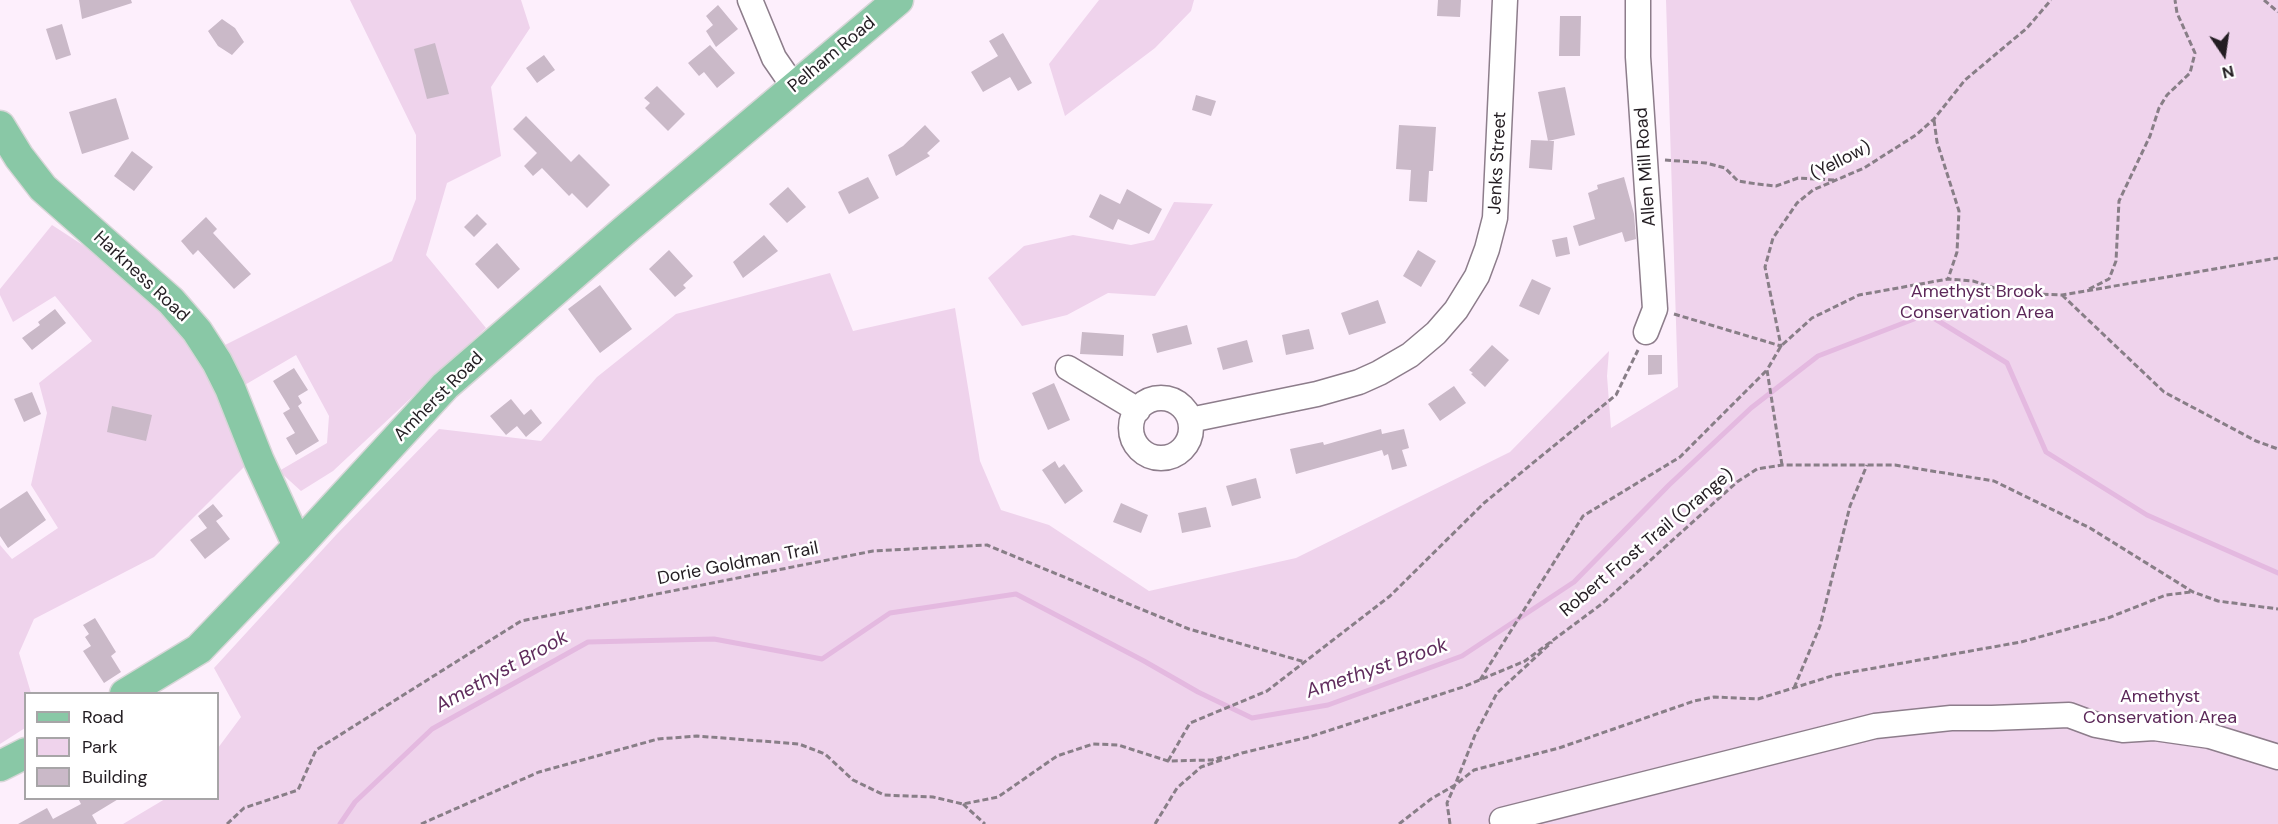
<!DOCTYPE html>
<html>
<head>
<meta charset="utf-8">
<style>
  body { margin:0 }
  #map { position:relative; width:2278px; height:824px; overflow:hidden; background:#fdeffc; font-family:"DM Sans",sans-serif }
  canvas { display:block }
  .legend { position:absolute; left:24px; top:692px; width:195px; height:108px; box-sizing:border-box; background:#fff; border:2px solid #a7a5a7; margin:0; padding:8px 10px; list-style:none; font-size:18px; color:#231d22 }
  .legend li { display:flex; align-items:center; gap:12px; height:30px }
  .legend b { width:30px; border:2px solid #a7a5a7 }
  .north { position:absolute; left:2194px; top:24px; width:60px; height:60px; -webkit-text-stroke:4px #fff; paint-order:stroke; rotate:167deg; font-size:16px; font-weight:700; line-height:24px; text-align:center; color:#231d22 }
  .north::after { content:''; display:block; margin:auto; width:21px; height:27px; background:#231d22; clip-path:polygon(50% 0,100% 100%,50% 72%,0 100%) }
</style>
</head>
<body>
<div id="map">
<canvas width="2278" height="824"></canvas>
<ul class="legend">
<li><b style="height:8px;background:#89c8a6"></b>Road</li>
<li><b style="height:16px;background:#efd3ec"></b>Park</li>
<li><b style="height:16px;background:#cab9c8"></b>Building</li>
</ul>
<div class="north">N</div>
</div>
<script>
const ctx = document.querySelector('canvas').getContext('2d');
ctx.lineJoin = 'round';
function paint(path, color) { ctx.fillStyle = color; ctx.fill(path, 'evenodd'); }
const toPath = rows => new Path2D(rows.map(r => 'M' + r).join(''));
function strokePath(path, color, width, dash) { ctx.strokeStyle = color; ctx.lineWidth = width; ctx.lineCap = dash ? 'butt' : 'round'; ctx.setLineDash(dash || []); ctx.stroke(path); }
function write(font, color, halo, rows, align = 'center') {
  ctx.font = font + ' "DM Sans",sans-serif'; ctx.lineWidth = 5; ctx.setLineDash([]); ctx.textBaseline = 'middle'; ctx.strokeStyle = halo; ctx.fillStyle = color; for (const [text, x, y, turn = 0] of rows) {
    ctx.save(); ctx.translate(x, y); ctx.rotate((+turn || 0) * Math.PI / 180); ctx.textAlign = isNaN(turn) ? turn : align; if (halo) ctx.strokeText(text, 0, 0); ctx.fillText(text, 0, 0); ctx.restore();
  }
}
paint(toPath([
  [350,0,521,0,530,28,491,87,501,156,447,183,426,255,486,328,333,471,301,491,279,471,327,443,329,416,296,355,243,386,225,345,392,261,416,199,416,135],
  [1099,0,1194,0,1191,11,1155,48,1065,116,1049,64],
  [1666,0,2278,0,2278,824,123,824,165,799,218,798,218,748,241,717,214,668,336,535,439,429,541,441,597,377,676,314,830,273,853,331,955,308,980,461,1001,510,1049,525,1149,591,1296,558,1510,452,1609,351,1607,376,1611,428,1678,387],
  [1174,202,1213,204,1155,296,1108,293,1067,315,1022,326,988,278,1024,246,1073,235,1131,245,1154,240],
  [52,225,95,253,166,316,212,372,245,466,154,557,34,619,19,653,31,693,26,694,25,728,0,744,0,545,12,559,58,528,31,485,47,413,39,383,92,341,55,296,13,322,0,295,0,289]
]), '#efd3ec');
strokePath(toPath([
  [340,824,355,802,432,729,588,642,714,639,822,659,890,613,1016,594,1144,661,1198,692,1252,718,1328,705,1462,656,1574,582,1669,485,1751,408,1818,356,1927,314,2007,363,2046,452,2147,515,2278,573]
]), '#e4b9e0', 5);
paint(toPath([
  [79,0,131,0,132,3,82,19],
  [1438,0,1461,0,1460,17,1437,16],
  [718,5,738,29,716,47,706,31,713,25,706,16],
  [1560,16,1581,16,1580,56,1559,56],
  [222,19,235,28,244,42,232,55,218,46,208,31],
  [62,24,71,55,56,60,46,29],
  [1003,33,1032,83,1018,91,1010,77,983,92,971,72,998,56,989,41],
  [435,43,449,94,427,99,414,49],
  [710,45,735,73,717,88,704,72,699,76,688,63],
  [544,55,555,70,537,83,526,68],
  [657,86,685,114,668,131,645,108,650,103,644,98],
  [1565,87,1575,135,1548,141,1538,92],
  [1196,95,1216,101,1211,116,1192,110],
  [116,98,129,139,82,154,69,112],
  [526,116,571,162,579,154,610,185,587,208,572,193,569,196,542,168,533,176,524,166,537,153,513,129],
  [925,125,940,141,927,153,930,156,896,176,888,155,903,146],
  [1399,125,1436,127,1433,171,1429,171,1427,202,1409,201,1411,170,1396,169],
  [1531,140,1554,141,1552,170,1529,168],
  [132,151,153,167,134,191,114,176],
  [868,177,879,198,849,214,838,192],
  [1624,177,1634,214,1636,239,1625,242,1622,232,1579,246,1573,226,1595,219,1588,193,1598,189,1597,185],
  [788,187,806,207,787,223,769,204],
  [1127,189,1162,209,1149,234,1118,219,1113,230,1089,217,1100,194,1120,204],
  [477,214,487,224,474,237,464,227],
  [206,217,217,229,213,233,251,274,234,289,198,250,193,255,181,241],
  [764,235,778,251,743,278,733,262],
  [1567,237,1570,254,1556,257,1552,240],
  [497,243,520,269,498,289,475,264],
  [669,250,693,276,683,285,686,288,675,297,649,269],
  [1418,250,1436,261,1421,287,1403,276],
  [1532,279,1551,288,1539,315,1519,306],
  [600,285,632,329,600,353,568,309],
  [1378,300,1386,323,1349,335,1341,313],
  [55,309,66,323,32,350,22,338,40,325,38,322],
  [1187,325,1192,344,1157,353,1152,334],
  [1309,329,1314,349,1286,355,1282,335],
  [1082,332,1124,335,1123,356,1080,354],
  [1247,340,1253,362,1223,370,1217,348],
  [1492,345,1509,360,1485,387,1471,374,1473,373,1469,370],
  [1648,355,1662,355,1662,374,1648,375],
  [294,368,308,390,298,396,302,403,298,406,319,441,296,455,286,438,295,433,283,413,290,409,273,381],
  [1054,383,1070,420,1048,430,1032,393],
  [1454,386,1466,403,1440,421,1428,404],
  [32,392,41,414,24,422,14,399],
  [511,399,524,415,531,409,542,423,526,437,517,426,506,435,490,416],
  [112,406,152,415,146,441,107,432],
  [1381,429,1382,434,1404,429,1409,448,1402,450,1407,466,1392,470,1388,454,1384,456,1382,450,1296,474,1290,449,1323,442,1324,445],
  [1055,461,1059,468,1064,464,1083,491,1065,504,1042,470],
  [1256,478,1261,498,1232,506,1226,486],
  [27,491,46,520,8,548,0,536,0,509],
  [1121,503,1148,515,1141,533,1113,522],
  [213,504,223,516,216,521,230,539,205,559,190,540,207,528,198,516],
  [1206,507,1211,527,1182,533,1178,513],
  [95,618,116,652,111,656,121,672,104,683,83,651,91,646,85,637,89,634,83,625],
  [78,798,120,798,92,815,97,824,18,824,47,808,53,819,81,804]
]), '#cab9c8');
const minor = toPath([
  [750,0,774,58,794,87],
  [1638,0,1638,57,1655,309,1646,332],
  [1068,368,1138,410],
  '1131 428a30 30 0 1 1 60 0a30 30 0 1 1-60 0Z',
  [1190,420,1317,394,1359,382,1379,373,1410,355,1436,333,1456,310,1477,276,1487,249,1495,218,1505,0],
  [1502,820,1875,726,1951,718,1992,718,2069,715,2096,725,2123,730,2154,728,2210,736,2278,757]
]);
const major = toPath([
  [0,126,19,157,43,188,171,301,197,331,217,362,230,388,259,461,298,546],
  [125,694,199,649,298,546,445,386,625,230,898,0],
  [0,766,26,753]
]);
strokePath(minor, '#8d7d8b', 27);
strokePath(major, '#d7d6d7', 33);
strokePath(toPath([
  [2264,0,2278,12],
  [1934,120,1937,142,1959,211,1957,252,1948,279],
  [1665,160,1706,163,1725,168,1738,181,1757,184,1776,186,1798,178,1834,180],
  [2089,289,2109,279,2116,261,2119,201,2150,136,2159,108,2167,95,2190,73,2195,53,2177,13,2175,0],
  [2062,295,2164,392,2256,441,2278,449],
  [1674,314,1781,346,1765,267,1773,238,1797,203,1813,190,1864,168,1916,135,1934,119,1965,80,2027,28,2051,0],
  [1782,465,1767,370,1781,346,1812,318,1859,295,1948,279,1973,281,2010,293,2062,295,2278,258],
  [1480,680,1583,516,1680,457,1767,370],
  [1794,688,1820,626,1850,506,1867,465],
  [1168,761,1190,723,1267,691,1390,596,1484,503,1616,395,1638,350],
  [963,804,985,824],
  [227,824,244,808,298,790,316,750,521,621,873,551,987,545,1189,629,1305,662],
  [421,824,539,772,658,739,697,736,799,744,825,754,853,780,884,795,933,797,963,804,998,797,1057,756,1093,744,1118,745,1168,761,1212,760,1225,756],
  [1155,824,1177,788,1201,767,1242,753,1309,737,1463,687,1525,661,1603,603,1737,482,1757,469,1782,465,1895,465,1994,481,2090,528,2193,592,2218,601,2278,609],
  [1399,824,1431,799,1455,785,1475,735,1497,693,1552,642],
  [1450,824,1447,803,1455,785,1474,770,1559,748,1694,701,1714,697,1758,699,1835,675,2021,642,2108,618,2166,595,2191,592]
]), '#887e87', 3, [6, 3]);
strokePath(minor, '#fff', 24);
strokePath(major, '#89c8a6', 30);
write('18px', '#231d22', '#fff', [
  ["Pelham Road",832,55,-40],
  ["(Yellow)",1841,161,-27],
  ["Jenks Street",1498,163,-87],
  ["Allen Mill Road",1646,167,-94],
  ["Harkness Road",141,277,43],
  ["Amherst Road",439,397,-45],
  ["Robert Frost Trail (Orange)",1647,543,-40],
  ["Dorie Goldman Trail",738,564,-11]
]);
write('18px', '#5c2859', '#fff', [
  ["Amethyst Brook",1977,292],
  ["Conservation Area",1977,313],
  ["Amethyst",2160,697],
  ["Conservation Area",2160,718]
]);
write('italic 20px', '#602c5d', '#fff', [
  ["Amethyst Brook",1377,669,-19],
  ["Amethyst Brook",502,672,-29]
]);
</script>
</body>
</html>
